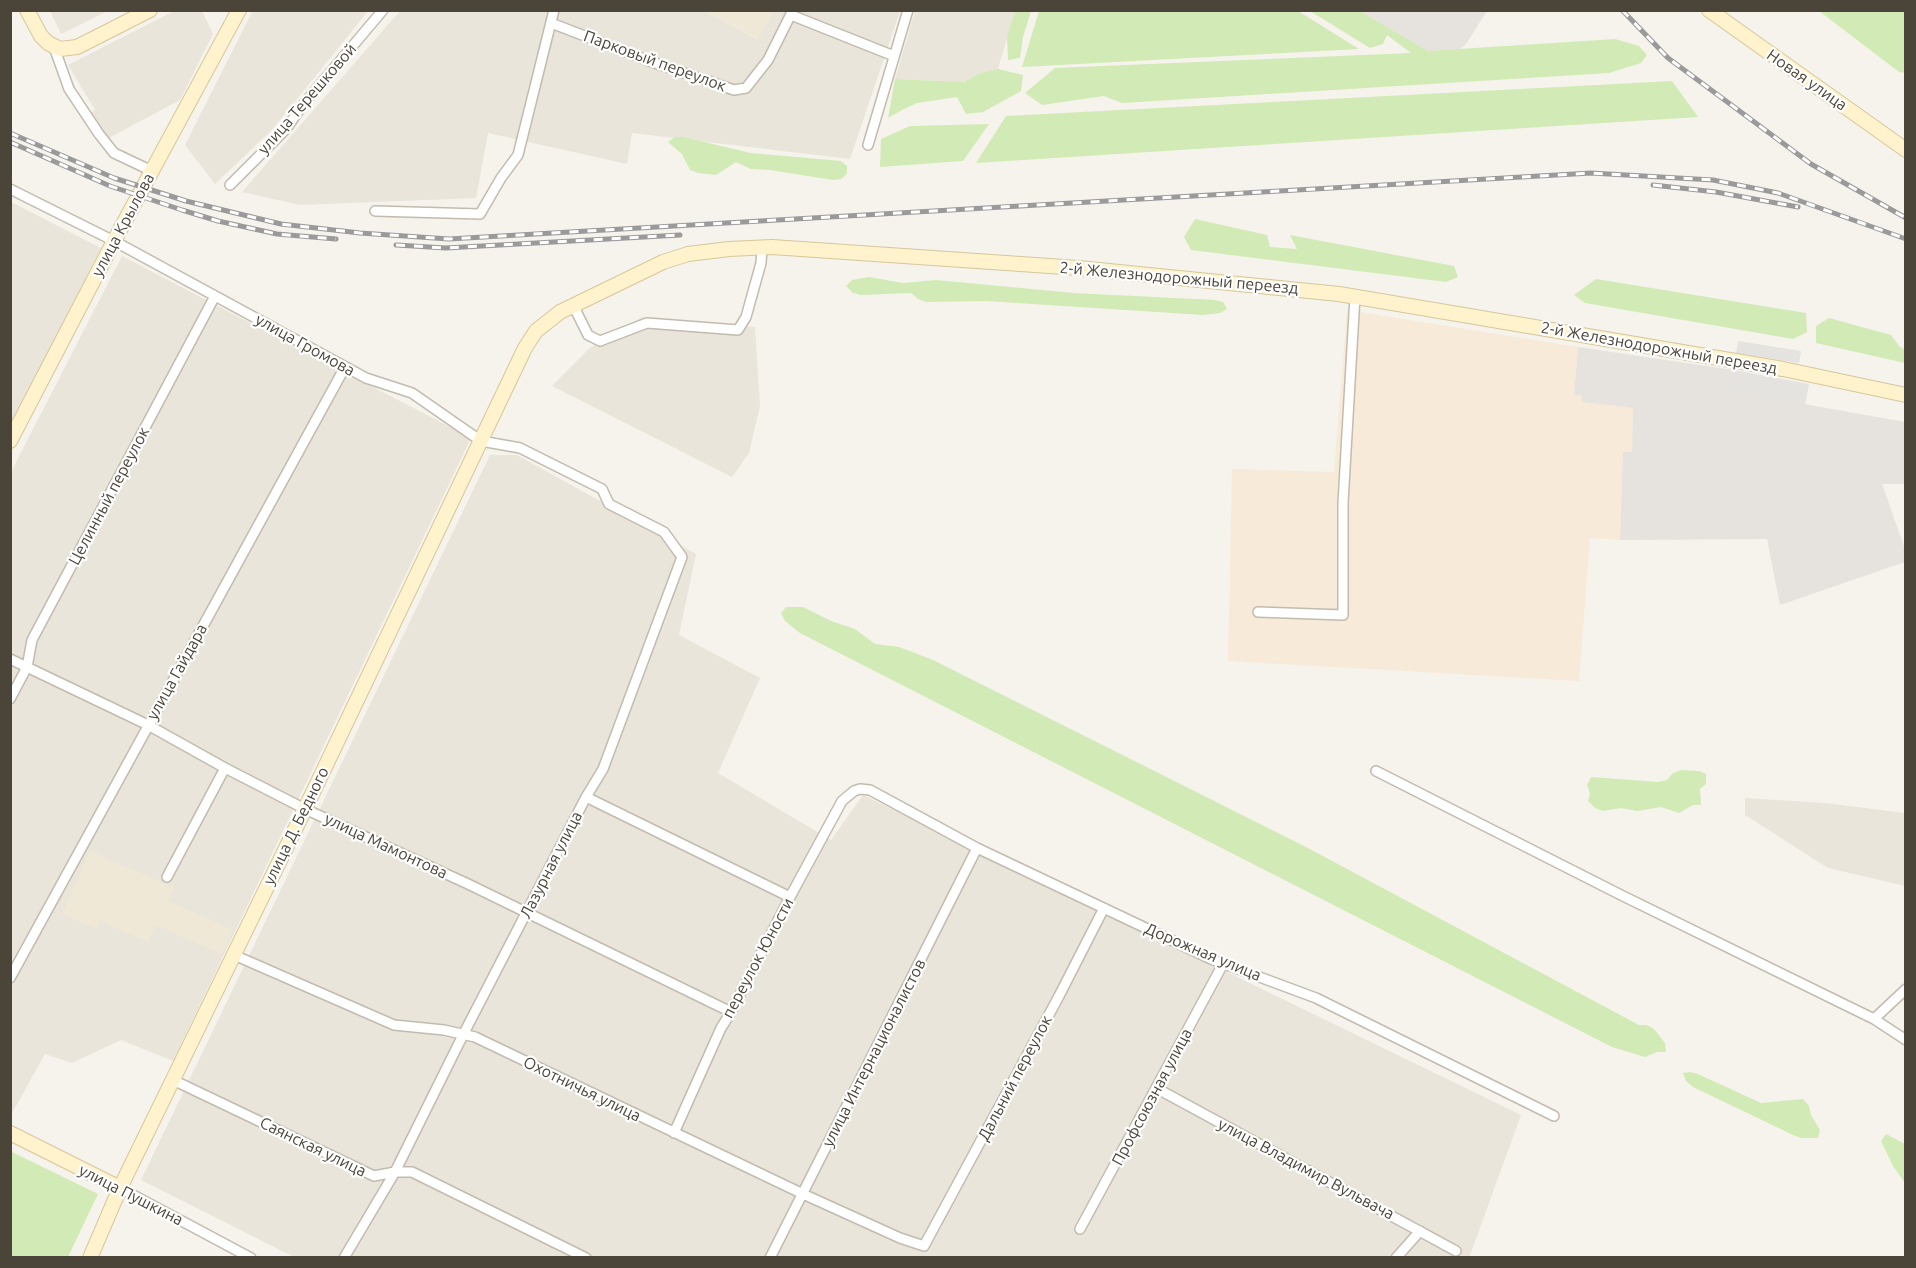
<!DOCTYPE html>
<html>
<head>
<meta charset="utf-8">
<style>
  body { margin:0 }
  #map { position:relative; width:1916px; height:1268px; overflow:hidden; background:#f6f3ec; font-family:Ubuntu,sans-serif }
  canvas { display:block }
  .frame { position:absolute; inset:0; border:12px solid #4b4439; pointer-events:none }
</style>
</head>
<body>
<div id="map">
<canvas width="1916" height="1268"></canvas>
<div class="frame"></div>
</div>
<script>
const ctx = document.querySelector('canvas').getContext('2d');
ctx.lineJoin = 'round';
function paint(path, color) { ctx.fillStyle = color; ctx.fill(path, 'evenodd'); }
const toPath = rows => new Path2D(rows.map(r => 'M' + r).join(''));
function strokePath(path, color, width, dash) { ctx.strokeStyle = color; ctx.lineWidth = width; ctx.lineCap = dash ? 'butt' : 'round'; ctx.setLineDash(dash || []); ctx.stroke(path); }
function write(font, color, halo, rows, align = 'center') {
  ctx.font = font + ' Ubuntu,sans-serif'; ctx.lineWidth = 4.5; ctx.setLineDash([]); ctx.textBaseline = 'middle'; ctx.strokeStyle = halo; ctx.fillStyle = color; for (const [text, x, y, turn = 0] of rows) {
    ctx.save(); ctx.translate(x, y); ctx.rotate((+turn || 0) * Math.PI / 180); ctx.textAlign = isNaN(turn) ? turn : align; if (halo) ctx.strokeText(text, 0, 0); ctx.fillText(text, 0, 0); ctx.restore();
  }
}
paint(toPath([
  [253,10,368,11,272,130,215,184,185,145],
  [50,11,108,11,61,34],
  [174,11,202,11,213,34,180,100,107,139,90,113,95,110,68,65],
  [400,11,705,11,757,39,774,11,900,11,850,159,632,133,627,164,488,133,476,198,300,205,242,192],
  [915,11,1015,11,998,69,980,73,964,82,895,79],
  [11,202,101,248,11,424],
  [122,256,471,438,173,1061,121,1040,72,1063,45,1054,11,1115,11,472],
  [642,317,755,327,760,406,749,453,732,477,552,386,590,348],
  [490,455,517,455,696,554,679,635,760,678,718,773,831,840,863,795,1521,1115,1469,1258,294,1257,141,1180],
  [1745,798,1824,803,1905,813,1905,886,1828,868,1745,815]
]), '#eae5da');
paint(toPath([
  [1347,310,1578,347,1574,395,1583,396,1582,402,1633,408,1632,452,1623,452,1620,540,1590,538,1579,681,1228,661,1232,469,1334,472]
]), '#f7ead8');
paint(toPath([
  [1360,11,1487,11,1466,44,1460,49,1428,51],
  [1578,347,1734,370,1731,391,1905,422,1905,484,1882,484,1905,549,1905,562,1780,605,1767,539,1620,540,1623,452,1632,452,1633,408,1582,402,1582,396,1574,395]
]), '#e6e2dd');
paint(toPath([
  [705,11,774,11,758,39],
  [90,851,174,888,168,901,233,930,222,954,156,925,148,942,100,921,97,929,62,914]
]), '#efe8d6');
paint(toPath([
  [1015,11,1031,11,1023,37,1020,58,1008,60,1007,37],
  [1039,11,1298,11,1359,49,1022,67],
  [1310,11,1360,11,1428,51,1615,39,1639,46,1647,55,1641,63,1609,73,1122,103,1104,96,1042,105,1025,93,1055,68,1411,53,1387,35,1383,44,1370,48],
  [1819,11,1905,11,1905,73,1899,72],
  [998,69,1023,75,1021,91,983,112,966,114,957,97,917,103,902,110,888,118,895,79,964,82,980,73],
  [1672,81,1698,117,976,163,1006,116],
  [989,124,963,161,880,167,881,139,910,126],
  [675,137,683,137,751,153,841,161,847,166,847,174,841,179,833,180,770,170,751,169,736,162,716,175,698,173,690,170,682,154,668,142],
  [1195,219,1267,235,1270,247,1297,249,1290,235,1454,266,1458,277,1446,282,1191,250,1184,237],
  [869,277,903,283,936,280,1074,293,1215,300,1223,302,1227,309,1220,313,1203,315,986,301,926,302,918,299,911,293,861,295,853,293,846,286,852,280],
  [1596,279,1806,313,1807,332,1793,339,1585,303,1574,295],
  [1829,318,1891,335,1900,347,1905,349,1905,363,1816,343,1816,326],
  [786,607,803,607,831,621,855,629,875,644,899,647,933,660,1306,847,1639,1025,1647,1025,1654,1029,1665,1043,1666,1052,1657,1052,1645,1057,1612,1047,800,633,785,621,781,613],
  [1681,770,1699,771,1706,774,1706,784,1700,789,1701,805,1693,805,1679,813,1661,807,1637,811,1621,808,1603,811,1595,808,1588,801,1590,794,1587,785,1591,777,1658,782,1667,780,1673,773],
  [1690,1072,1698,1074,1761,1103,1803,1099,1809,1106,1811,1115,1820,1130,1818,1138,1801,1138,1793,1135,1693,1087,1686,1081,1683,1073],
  [1886,1134,1905,1144,1905,1183,1893,1166,1881,1141],
  [10,1151,98,1194,68,1257,11,1257]
]), '#d2eab5');
paint(toPath([
  [1738,341,1801,351,1799,363,1736,353],
  [1734,370,1809,384,1805,405,1730,391]
]), '#e5e3e0');
const street = toPath([
  [791,15,894,56],
  [551,23,652,62,734,90,746,88,768,60,793,10],
  [54,47,69,89,99,134,114,153,152,171],
  [868,145,908,10],
  [230,185,286,129,302,106,383,10],
  [10,189,114,241,366,378,412,393,481,441,520,448,602,489,609,504,664,532,682,557,603,769,586,797,463,1035,395,1172,344,1258],
  [375,211,480,214,501,178,518,155,554,10],
  [573,305,588,335,600,341,647,323,738,330,746,317,761,263,762,248],
  [1258,612,1343,615,1343,503,1355,296],
  [10,659,148,725,225,768,305,809,468,884,731,1012],
  [10,699,27,667,32,640,215,296],
  [1376,771,1623,896,1874,1019],
  [586,797,790,897],
  [167,877,225,768],
  [234,955,394,1025,444,1030,475,1037,803,1194,900,1238,924,1246,1059,996,1104,908],
  [10,978,345,367],
  [1906,989,1874,1019,1906,1040],
  [173,1080,374,1176,395,1172,412,1172,586,1258],
  [1156,1088,1456,1251],
  [674,1133,721,1028,731,1012,790,897,842,801,854,791,860,789,870,790,977,848,1211,959,1316,998,1554,1116],
  [120,1188,251,1258],
  [1080,1229,1223,964],
  [770,1258,977,848],
  [1396,1258,1420,1231]
]);
const secondary = toPath([
  [27,10,41,36,48,43,60,49,77,47,150,10],
  [1709,10,1906,150],
  [10,441,114,241,239,10],
  [10,1133,120,1188],
  [90,1258,120,1188,305,809,525,348,536,331,560,312,663,262,688,254,729,249,772,247,1079,268,1339,294,1783,369,1906,395]
]);
strokePath(street, '#c2bbae', 12);
strokePath(secondary, '#d6c79b', 16);
strokePath(street, '#fff', 9);
strokePath(secondary, '#fff3cd', 14);
const rail = toPath([
  [1622,10,1668,58,1811,164,1906,218],
  [10,133,114,178,186,201,281,224,360,233,449,239,1591,173,1713,180,1778,193,1906,239],
  [10,142,110,186,182,210,218,221,277,234,336,239],
  [1653,185,1716,192,1798,207],
  [396,245,446,248,680,235]
]);
strokePath(rail, '#9a9a9a', 5);
strokePath(rail, '#fff', 3, [9]);
write('16px', '#4b4439', '#fff', [
  ["Парковый переулок",655,61,20],
  ["Новая улица",1807,80,35],
  ["улица Терешковой",307,99,-49],
  ["улица Крылова",123,225,-62],
  ["2-й Железнодорожный переезд",1179,278,5],
  ["улица Громова",305,345,29],
  ["2-й Железнодорожный переезд",1659,348,10],
  ["Целинный переулок",109,496,-62],
  ["улица Гайдара",177,672,-61],
  ["улица Д. Бедного",296,826,-64],
  ["улица Мамонтова",386,846,25],
  ["Лазурная улица",551,865,-63],
  ["Дорожная улица",1203,952,23],
  ["переулок Юности",758,958,-62],
  ["улица Интернационалистов",874,1053,-63],
  ["Дальний переулок",1015,1078,-62],
  ["Охотничья улица",582,1089,26],
  ["Профсоюзная улица",1152,1097,-62],
  ["Саянская улица",313,1147,26],
  ["улица Владимир Вульвача",1306,1169,28],
  ["улица Пушкина",131,1195,27]
]);
</script>
</body>
</html>
